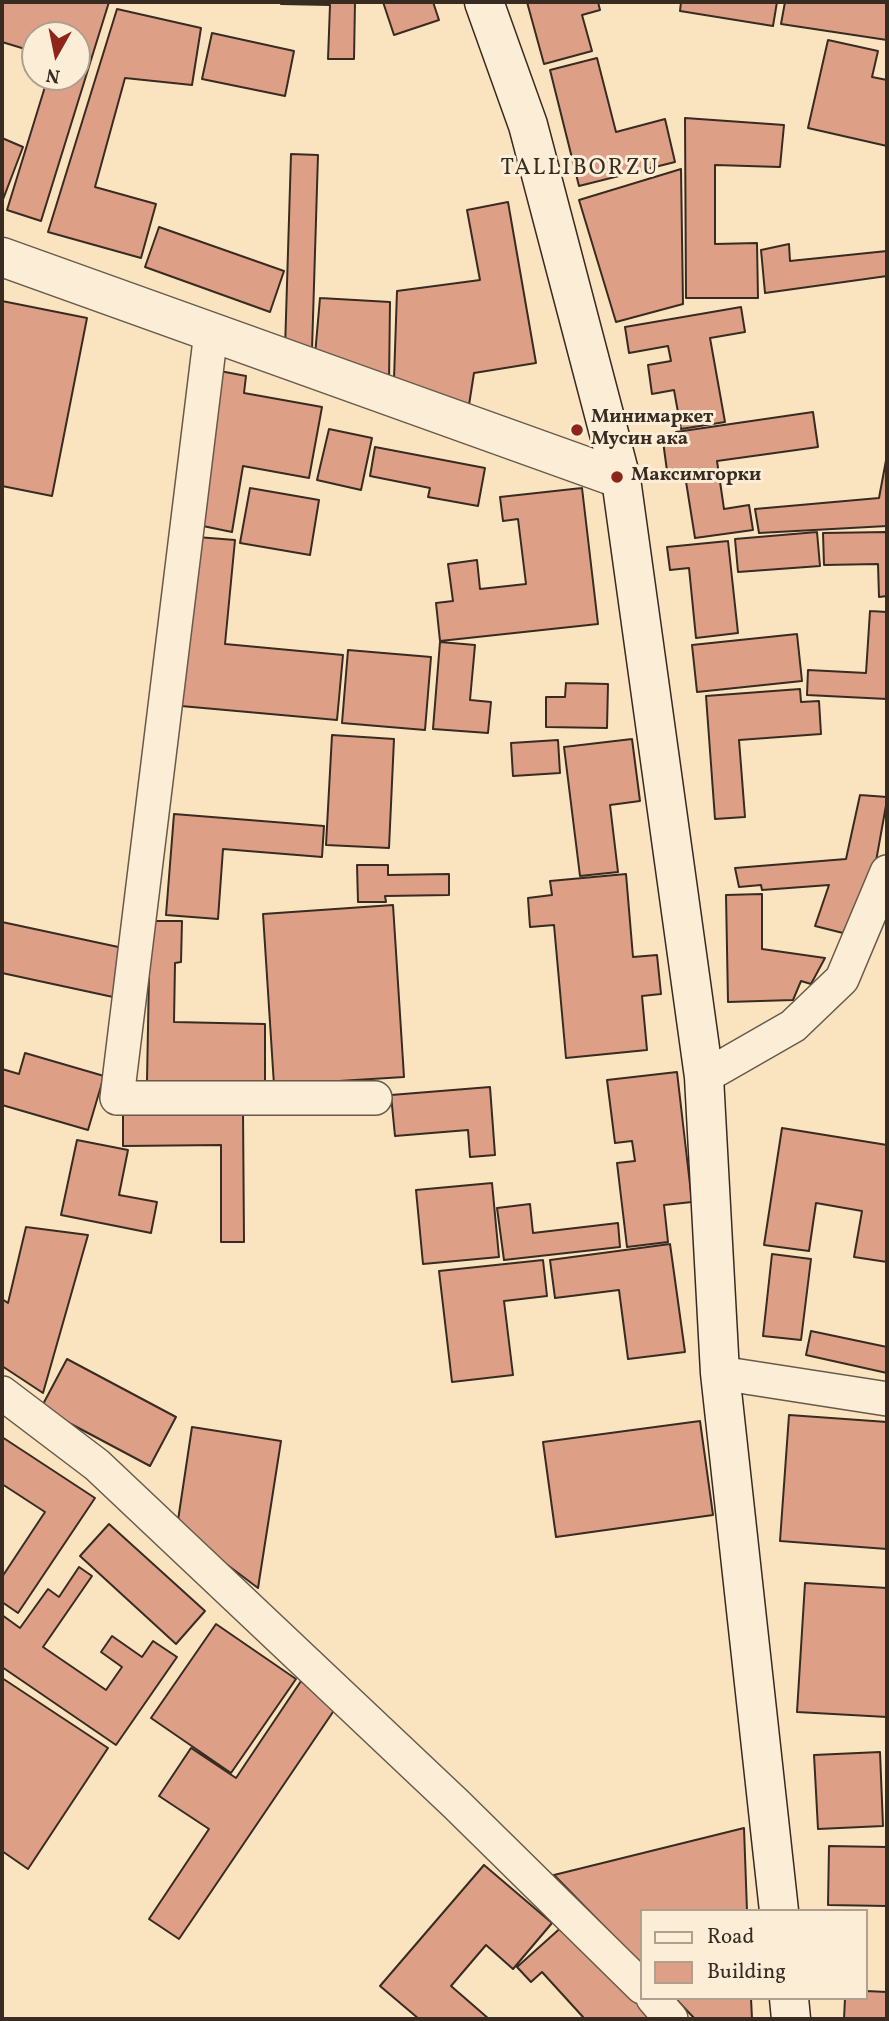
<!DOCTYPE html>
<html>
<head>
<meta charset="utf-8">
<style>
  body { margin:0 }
  #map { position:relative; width:889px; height:2021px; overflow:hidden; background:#fae4c0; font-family:Vollkorn,serif }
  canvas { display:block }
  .frame { position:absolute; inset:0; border:4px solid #382b22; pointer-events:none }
  .legend { position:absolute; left:640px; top:1909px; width:228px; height:91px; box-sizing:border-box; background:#fcedd6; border:2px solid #ae9f8e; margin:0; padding:9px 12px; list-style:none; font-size:21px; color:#382b22 }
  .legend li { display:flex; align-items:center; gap:14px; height:35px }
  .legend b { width:35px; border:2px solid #ae9f8e }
  .north { position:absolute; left:21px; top:21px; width:70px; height:70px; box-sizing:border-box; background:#fcedd6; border:2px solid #ae9f8e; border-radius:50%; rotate:189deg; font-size:19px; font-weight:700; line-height:28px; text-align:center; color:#382b22 }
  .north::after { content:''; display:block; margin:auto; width:24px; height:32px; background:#8f2418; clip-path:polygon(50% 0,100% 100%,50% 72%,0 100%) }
</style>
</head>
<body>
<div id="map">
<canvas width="889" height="2021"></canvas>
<div class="frame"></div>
<ul class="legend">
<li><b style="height:9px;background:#fcedd6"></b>Road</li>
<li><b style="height:19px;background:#dda086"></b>Building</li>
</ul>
<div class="north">N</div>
</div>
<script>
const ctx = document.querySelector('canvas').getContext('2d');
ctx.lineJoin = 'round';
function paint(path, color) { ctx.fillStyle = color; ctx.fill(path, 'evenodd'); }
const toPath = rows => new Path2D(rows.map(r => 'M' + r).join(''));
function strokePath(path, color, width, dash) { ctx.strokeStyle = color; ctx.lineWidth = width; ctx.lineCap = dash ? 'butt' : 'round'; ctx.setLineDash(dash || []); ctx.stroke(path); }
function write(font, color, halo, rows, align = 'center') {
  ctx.font = font + ' Vollkorn,serif'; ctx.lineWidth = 6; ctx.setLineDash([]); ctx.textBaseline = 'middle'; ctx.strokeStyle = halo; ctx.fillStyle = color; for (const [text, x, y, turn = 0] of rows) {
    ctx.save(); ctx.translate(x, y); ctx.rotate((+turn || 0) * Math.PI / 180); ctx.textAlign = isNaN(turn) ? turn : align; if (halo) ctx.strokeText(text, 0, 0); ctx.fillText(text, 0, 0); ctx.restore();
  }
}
const building = toPath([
  [2,2,109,2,41,221,7,210,48,77,77,77,77,35,35,35,35,52,2,42,2,2],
  [281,2,355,2,354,59,328,59,330,5,281,4,281,2],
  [383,2,433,2,439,20,394,35,383,2],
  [527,2,598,2,600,10,582,15,592,51,544,64,527,2],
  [681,2,777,2,773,26,680,11,681,2],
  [785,2,887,2,887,40,781,24,785,2],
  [117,9,201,28,192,85,125,78,95,187,156,204,141,258,48,232,117,9],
  [212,33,294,51,285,96,202,79,212,33],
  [828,40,878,51,872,77,887,80,887,146,808,128,828,40],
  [597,58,616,132,665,119,675,162,579,186,550,70,597,58],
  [685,118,784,125,780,167,715,165,715,244,757,243,758,298,686,298,685,118],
  [2,138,23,147,2,202,2,138],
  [291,154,318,155,312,350,285,349,291,154],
  [681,169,683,304,616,322,579,200,681,169],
  [508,202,536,363,474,373,469,405,394,379,397,291,480,280,467,210,508,202],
  [159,227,284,271,270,312,145,267,159,227],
  [789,244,790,261,887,251,887,276,765,293,761,250,789,244],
  [320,298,390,302,389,385,315,355,320,298],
  [2,301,87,318,52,496,2,486,2,301],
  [741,307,745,332,710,338,725,422,681,429,674,390,652,394,648,365,671,361,668,346,629,353,625,327,741,307],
  [220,371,246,376,244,393,322,407,309,478,243,466,232,532,193,524,220,371],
  [813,412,818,447,717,461,724,509,749,505,753,530,695,538,684,469,667,471,663,441,677,439,676,432,813,412],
  [329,429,372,438,361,490,317,480,329,429],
  [375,447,485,468,478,506,428,497,430,488,370,476,375,447],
  [887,455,887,526,759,533,755,509,879,498,887,455],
  [250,488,319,500,310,555,240,543,250,488],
  [582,488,598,624,440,641,436,603,453,601,448,564,477,560,480,589,526,584,518,519,503,521,500,497,582,488],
  [817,532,820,566,738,572,735,539,817,532],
  [887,532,887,596,879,597,878,564,824,565,823,533,887,532],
  [197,537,235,540,225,644,343,655,337,720,181,706,197,537],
  [728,541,738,633,696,638,689,568,670,570,667,547,728,541],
  [870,611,887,612,887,699,807,695,808,670,866,673,870,611],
  [797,634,802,681,697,692,692,645,797,634],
  [440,642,475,645,470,700,491,702,488,733,433,729,440,642],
  [348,650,431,657,425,730,342,723,348,650],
  [566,683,608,684,607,728,546,727,546,697,565,697,566,683],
  [800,689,801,702,819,701,821,734,739,740,745,817,715,819,706,696,800,689],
  [332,735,394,739,389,848,326,845,332,735],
  [632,739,640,801,610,805,618,872,580,876,564,747,632,739],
  [558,740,560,773,513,776,511,743,558,740],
  [860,795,887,797,887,800,873,878,843,933,815,926,829,885,762,890,761,885,739,887,735,868,846,859,860,795],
  [174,814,324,826,322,857,223,849,218,919,166,915,174,814],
  [357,865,388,865,388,875,449,874,449,895,385,896,386,902,358,902,357,865],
  [626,874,633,957,657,955,661,994,642,996,647,1050,566,1058,554,925,530,927,528,898,552,895,550,881,626,874],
  [762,894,762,949,825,958,811,984,801,981,793,1000,728,1002,726,895,762,894],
  [393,905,404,1077,274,1085,263,914,393,905],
  [150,921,182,921,181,962,175,963,174,1022,265,1024,265,1083,147,1081,150,921],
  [2,922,123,948,113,997,2,973,2,922],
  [25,1053,104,1076,88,1130,2,1105,2,1069,19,1074,25,1053],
  [677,1072,692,1202,664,1205,668,1242,627,1247,617,1163,635,1161,632,1141,615,1143,607,1080,677,1072],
  [490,1087,495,1155,470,1157,468,1130,395,1136,391,1095,490,1087],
  [243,1110,244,1242,221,1242,221,1145,123,1146,123,1111,243,1110],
  [782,1128,887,1145,887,1262,854,1257,862,1211,816,1203,809,1251,764,1245,782,1128],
  [77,1140,128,1150,119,1195,157,1202,151,1233,61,1215,77,1140],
  [492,1183,499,1257,423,1264,416,1190,492,1183],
  [530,1204,533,1233,618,1223,620,1247,504,1260,497,1208,530,1204],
  [26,1227,88,1235,43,1393,2,1366,2,1299,8,1303,26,1227],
  [670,1244,685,1352,628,1359,619,1290,555,1298,550,1260,670,1244],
  [772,1254,811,1259,801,1340,763,1336,772,1254],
  [543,1260,547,1296,504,1301,513,1375,452,1382,439,1271,543,1260],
  [811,1331,887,1347,887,1373,806,1355,811,1331],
  [67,1359,176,1417,150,1466,41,1408,67,1359],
  [789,1415,887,1422,887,1549,780,1541,789,1415],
  [700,1421,713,1515,556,1537,543,1442,700,1421],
  [192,1427,281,1441,258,1588,177,1527,192,1427],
  [2,1437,95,1498,18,1613,2,1602,2,1577,45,1512,2,1484,2,1437],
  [109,1524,205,1611,176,1644,80,1556,109,1524],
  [79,1567,92,1576,43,1647,106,1690,122,1667,101,1652,112,1636,142,1657,153,1641,177,1657,116,1745,2,1667,2,1615,20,1628,48,1589,59,1597,79,1567],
  [805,1583,887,1588,887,1717,797,1712,805,1583],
  [216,1624,296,1679,231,1773,151,1718,216,1624],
  [2,1678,108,1748,28,1869,2,1851,2,1678],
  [301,1681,337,1706,179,1939,149,1919,209,1829,159,1796,191,1748,236,1778,301,1681],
  [880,1752,883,1826,818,1829,814,1755,880,1752],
  [744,1828,747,1911,642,1911,642,1965,554,1875,744,1828],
  [829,1846,887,1847,887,1906,828,1905,829,1846],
  [484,1865,552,1923,513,1969,486,1945,451,1986,489,2019,419,2019,380,1986,484,1865],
  [565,1924,652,2019,581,2019,583,2017,542,1972,531,1982,517,1967,565,1924],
  [866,1991,887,1992,887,2019,844,2019,845,1998,866,1998,866,1991],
  [675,1998,751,1998,752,2019,695,2019,675,1998]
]);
paint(building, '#dda086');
strokePath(building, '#382b22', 2);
const minor = toPath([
  [211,332,117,1098,375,1098],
  [704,1077,793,1026,842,979,887,872],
  [720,1373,887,1399],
  [2,1393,97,1465,456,1804,642,1987],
  [653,1998,671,2019]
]);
const tertiary = toPath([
  [2,257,621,479]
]);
const secondary = toPath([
  [484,2,528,125,621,479,704,1077,720,1373,779,1911],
  [789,1998,791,2019]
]);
strokePath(minor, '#68594a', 36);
strokePath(tertiary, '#68594a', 41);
strokePath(secondary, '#382b22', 41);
strokePath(minor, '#fcedd6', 33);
strokePath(tertiary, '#fcedd6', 38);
strokePath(secondary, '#fcedd6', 38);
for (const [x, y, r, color] of [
  [577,430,7,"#8f2418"],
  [617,477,7,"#8f2418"]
]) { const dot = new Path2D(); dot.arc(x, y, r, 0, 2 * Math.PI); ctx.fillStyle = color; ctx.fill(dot); strokePath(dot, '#fcedd6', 2.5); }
write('bold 19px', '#382b22', '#fcedd6', [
  ["Минимаркет",591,419],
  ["Мусин ака",591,441],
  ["Максимгорки",631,477]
], 'left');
ctx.letterSpacing = '2px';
write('23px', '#382b22', '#fcedd6', [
  ["TALLIBORZU",580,170]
]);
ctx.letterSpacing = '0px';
</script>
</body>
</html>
